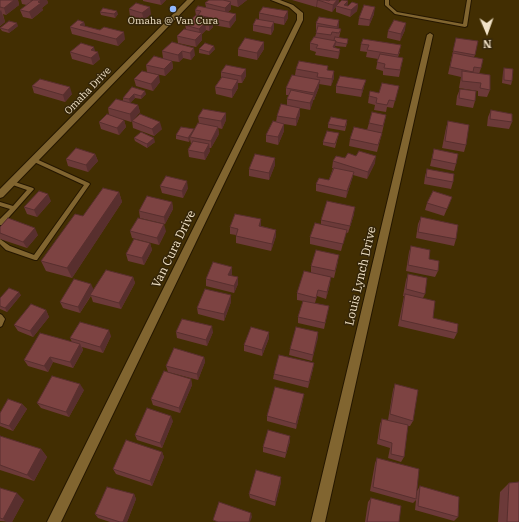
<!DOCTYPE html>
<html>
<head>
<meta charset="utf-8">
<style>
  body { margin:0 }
  #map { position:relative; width:519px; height:522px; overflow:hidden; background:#422e02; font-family:"IBM Plex Serif",serif }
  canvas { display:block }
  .north { position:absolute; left:467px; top:12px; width:40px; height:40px; -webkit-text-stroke:3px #342509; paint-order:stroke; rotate:178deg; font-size:11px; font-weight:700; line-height:16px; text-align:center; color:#f2e3c8 }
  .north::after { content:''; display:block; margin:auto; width:14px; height:18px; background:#f2e3c8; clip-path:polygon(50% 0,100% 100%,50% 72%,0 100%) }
</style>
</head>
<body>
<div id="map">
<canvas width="519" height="522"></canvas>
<div class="north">N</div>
</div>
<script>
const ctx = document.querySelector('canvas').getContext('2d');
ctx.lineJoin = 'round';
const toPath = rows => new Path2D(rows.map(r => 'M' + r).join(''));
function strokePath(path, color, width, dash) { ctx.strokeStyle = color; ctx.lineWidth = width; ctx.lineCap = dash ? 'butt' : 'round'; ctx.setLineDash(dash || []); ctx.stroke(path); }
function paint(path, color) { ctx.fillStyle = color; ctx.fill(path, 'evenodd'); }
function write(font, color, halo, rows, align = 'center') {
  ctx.font = font + ' "IBM Plex Serif",serif'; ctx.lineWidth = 3; ctx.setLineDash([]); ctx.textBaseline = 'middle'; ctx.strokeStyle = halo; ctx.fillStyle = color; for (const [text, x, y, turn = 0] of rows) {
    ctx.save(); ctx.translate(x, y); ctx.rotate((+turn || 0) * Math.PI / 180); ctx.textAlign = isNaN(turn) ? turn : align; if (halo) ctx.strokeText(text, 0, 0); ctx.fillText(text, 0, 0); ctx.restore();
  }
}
const service = toPath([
  [385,0,389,0,389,5,397,12,463,24,467,0,471,0,467,26,465,27,395,14,385,5,385,0],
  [34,158,89,183,90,184,37,260,35,260,6,250,0,244,0,239,10,246,34,255,84,185,32,161,31,160,34,158],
  [12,181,33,188,34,189,2,225,0,225,0,219,10,209,0,206,0,202,13,206,27,190,10,184,9,183,10,182,12,181],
  [0,314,2,315,5,319,2,326,0,327,0,314]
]);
const minor = toPath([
  [187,0,194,0,3,197,0,198,0,189,187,0],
  [271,0,280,0,293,5,303,13,303,20,61,522,47,522,297,20,297,14,289,7,271,0],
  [430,33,433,35,325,522,311,522,427,35,430,33]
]);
strokePath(service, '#251700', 2);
strokePath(minor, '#251700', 2);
paint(service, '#816530');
paint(minor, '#816530');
paint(toPath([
  [0,0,19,0,18,0,19,5,6,15,3,14,5,22,0,26],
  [21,0,47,0,48,3,42,8,43,10,32,19,23,17,20,10,27,5,22,4],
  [143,0,166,0,161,5,143,1],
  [209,0,247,0,238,7,231,5,231,9,228,12,236,20,230,28,213,25,213,27,209,31,206,30,202,34,202,40,196,47,178,43,177,36,186,29,185,25,196,15,195,10,206,7,205,3],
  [292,0,329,0,329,1,330,0,339,0,338,4,348,1,347,6,358,4,357,11,350,17,336,12,336,7,332,12,317,7,317,6,316,7],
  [129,9,151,14,144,20,130,16],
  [100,12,118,14,115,18,101,15],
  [259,13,288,18,284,25,274,23,274,29,271,35,253,31,253,25,259,19],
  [374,14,369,26,358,25,359,18],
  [339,20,338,28,341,29,339,38,348,39,346,47,335,46,335,48,340,49,339,56,338,59,315,55,316,52,310,50,310,43,315,37,317,30,316,30,316,23],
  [84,22,85,26,125,39,118,46,72,34,70,27],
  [18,26,9,33,2,31,0,28],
  [405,30,400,41,387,38,388,31],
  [456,38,475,55,474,57,481,68,479,74,490,90,487,97,478,96,478,91,459,88,461,77,448,74],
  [363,39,400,52,398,57,403,58,399,77,383,75,383,71,376,69,378,59,366,57,367,52,360,51,361,44],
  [172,42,195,55,191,60,183,58,179,62,172,61,173,68,165,76,147,72,146,65,163,58,162,51],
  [264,42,264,49,257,60,238,56,238,49],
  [199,49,215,49,209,55,199,53],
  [95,51,100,59,93,65,72,59,70,52],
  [504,68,512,81,511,85,502,83,503,72],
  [246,69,246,76,242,83,238,83,238,88,232,98,216,94,215,87,221,78,221,72],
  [296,69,328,70,334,78,331,86,319,84,319,87,314,100,313,100,310,110,300,108,300,115,296,126,284,124,284,131,278,145,266,142,266,135,276,122,277,116,287,105,287,99,289,95,286,95,286,88,295,75],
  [134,79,160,82,153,91,136,86],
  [32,86,72,94,65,102,34,93],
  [336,86,364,87,361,97,336,93],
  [132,87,146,94,141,99,135,98,130,103,138,105,140,112,131,122,109,115,108,108,123,101,123,98],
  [460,89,475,101,473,108,456,105,457,96],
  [379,93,397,93,393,108,387,107,386,112,374,110,375,105,368,103,369,96],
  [491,110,512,122,509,129,487,126,488,117],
  [226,113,226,120,222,129,218,128,219,134,211,148,209,148,210,151,205,160,189,157,188,150,191,144,190,139,189,142,176,139,176,135,194,130,199,123,198,117],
  [386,115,382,133,367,130,369,123],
  [124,120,126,127,119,135,101,129,99,122],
  [132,121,162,129,154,136,133,128],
  [448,121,466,145,464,152,442,148,446,128],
  [347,123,345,131,328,128,328,124],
  [339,133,335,148,323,145,323,142],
  [382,133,377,152,349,146,350,139],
  [134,138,155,142,147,148,135,141],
  [434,149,456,164,454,171,430,166],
  [95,154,98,161,88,172,68,166,66,159],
  [275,158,275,165,269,180,249,176,249,169],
  [345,158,375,163,367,179,353,175,352,179,346,198,316,191,316,184,329,180,333,168,332,168,333,161],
  [427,169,453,182,451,189,424,184,425,176],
  [160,186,188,188,183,198,162,193],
  [119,192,122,202,72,278,46,271,41,261,83,216],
  [452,197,444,216,425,210,427,203],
  [51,201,37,217,27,214,24,207],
  [172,202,173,209,165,224,140,218,139,211],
  [354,214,348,233,346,232,341,251,310,244,310,237,321,224,321,220],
  [421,217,456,239,454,246,416,238,418,224],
  [261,226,276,230,276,236,271,251,236,243,236,235,230,234,230,227],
  [0,227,38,235,27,248,0,239],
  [130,231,166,231,159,245,132,238],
  [150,243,152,250,144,265,128,261,126,254],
  [411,246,429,259,438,271,435,277,406,271,409,252],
  [338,261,334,278,322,275,330,284,326,299,317,296,315,303,329,306,324,329,298,323,298,317,303,301,297,300,297,293,311,272,311,266],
  [232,267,232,273,231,276,238,277,238,284,234,293,206,286,206,279],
  [408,274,425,294,423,298,433,318,457,333,454,339,398,326,404,296,403,296,406,280],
  [133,277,135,283,121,309,93,302,91,296,80,313,63,308,60,302],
  [21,295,7,312,0,309,0,298],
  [231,295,231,302,224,321,198,314,197,308],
  [46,310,49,317,33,337,18,331,14,325],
  [176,332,213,332,207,346,177,338],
  [318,332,312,361,289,355,290,349],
  [111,336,103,353,82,347,83,350,73,368,53,362,48,372,28,366,24,360,72,342,70,338],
  [269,338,262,356,244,351,244,345],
  [204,357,205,362,198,380,168,372,166,366],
  [313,369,308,388,273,379,274,374],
  [191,379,192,385,180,413,153,405,151,399],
  [395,384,413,421,410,426,408,426,404,457,401,462,388,458,390,448,377,444,380,424,382,419,388,420,393,390],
  [84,390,69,417,41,408,37,403],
  [303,400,296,429,267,421,267,416],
  [22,404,27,409,13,431,0,426,0,413],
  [173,421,162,448,137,440,135,435],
  [0,436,41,449,47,457,34,481,0,470],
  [290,441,285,458,263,452,263,447],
  [162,452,164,457,152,486,116,474,113,469],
  [377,458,417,491,420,486,458,517,454,521,415,510,416,500,413,503,370,491,375,463],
  [281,477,281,482,275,506,250,498,249,494],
  [509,483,519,522,498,522,500,492],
  [0,488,24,500,12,522,0,521],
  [134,494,136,499,127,522,110,522,98,518,95,514],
  [371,498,399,522,365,522,368,502]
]), '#6c3a39');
paint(toPath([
  [14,0,18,0,19,5,6,15,4,8],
  [41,0,47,0,48,3,42,8,43,10,32,19,29,12],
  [160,0,166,0,161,5],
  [237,0,247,0,238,7],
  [317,0,322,0,318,0,317,6,316,7],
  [337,0,339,0,338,6,336,6,336,7,332,12,333,5],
  [348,1,347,8,344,5],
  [231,2,231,9,225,15,225,8],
  [358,4,357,11,350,17,351,10],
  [150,7,151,14,144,20,142,13],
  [375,7,374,14,369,26,370,20],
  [1,10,5,22,0,26,0,11],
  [117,11,118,14,115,18,114,14],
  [288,11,288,18,284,25,284,18],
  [236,14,236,20,230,28,229,22],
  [213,20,213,27,209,31,209,24],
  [339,20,339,27,336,34,337,27],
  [84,22,86,29,80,25],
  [274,22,274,29,271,35,271,28],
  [17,23,18,26,9,33,8,30],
  [205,23,206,30,202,34,202,40,196,47,195,40,200,35,199,29],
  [406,23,405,30,400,41,401,34],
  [124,32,125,39,118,46,116,39],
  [336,41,335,48,333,51,333,47],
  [264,42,264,49,257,60,257,53],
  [214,46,215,49,209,55,209,52],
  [94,47,96,54,98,52,100,59,93,65,91,58,91,50],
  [194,48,195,55,191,60,190,53],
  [340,49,339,56,338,59,339,52],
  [182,51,183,58,179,62,178,55],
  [172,61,173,68,165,76,164,69],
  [246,69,246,76,242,83,241,76],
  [334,71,334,78,331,86,332,79],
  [159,75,160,82,153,91,151,84],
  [238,80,238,88,232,98,232,90],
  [320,80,319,87,314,100,314,93],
  [366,80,364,87,361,97,362,90],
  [70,87,72,94,65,102,63,95],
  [145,91,146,94,141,99,141,96],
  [134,94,135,98,130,103,129,99],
  [314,95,313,102,310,110,310,103],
  [138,105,140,112,131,122,130,114],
  [300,108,300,115,296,126,296,119],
  [226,113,226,120,222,129,221,121],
  [124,120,126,127,119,135,117,128],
  [160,122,162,129,154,136,152,129],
  [284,124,284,131,278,145,278,137],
  [218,127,219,134,211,148,211,141],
  [194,129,190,137,190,139,189,142,188,138],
  [154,138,155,142,147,148,147,144],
  [209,144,210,151,205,160,204,153],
  [95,154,98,161,88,172,86,165],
  [376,156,375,163,367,179,368,172],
  [275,158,275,165,269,180,269,173],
  [354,172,352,179,346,198,347,191],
  [187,181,188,188,183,198,182,191],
  [119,192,122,202,72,278,67,268],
  [48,194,51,201,37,217,34,210],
  [172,202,173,209,165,224,164,217],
  [355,207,354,214,348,233,350,226],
  [261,219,261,226,259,233,259,226],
  [164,224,166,231,159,245,157,238],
  [35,228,38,235,27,248,23,242],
  [276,230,276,236,271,251,272,244],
  [150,243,152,250,144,265,142,258],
  [232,267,232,273,229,282,228,275],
  [133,277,135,283,121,309,119,303],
  [238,277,238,284,234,293,234,286],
  [331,277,330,284,326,299,327,292],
  [91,284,94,290,80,313,78,307],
  [19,292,21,295,7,312,5,308],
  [231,295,231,302,224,321,224,314],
  [46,310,49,317,33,337,30,331],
  [212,326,213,332,207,346,206,340],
  [109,330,111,336,103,353,100,347],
  [269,332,269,338,262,356,262,350],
  [318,332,318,338,312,361,313,355],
  [80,344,83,350,73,368,70,362],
  [50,357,53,362,48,372,44,366],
  [204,357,205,362,198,380,197,374],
  [314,363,313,369,308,388,309,382],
  [191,379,192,385,180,413,179,408],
  [80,384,84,390,69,417,66,412],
  [304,394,303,400,296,429,296,424],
  [22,404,27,409,13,431,9,426],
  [171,416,173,421,162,448,160,443],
  [290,436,290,441,285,458,286,453],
  [41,449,47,457,34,481,27,475],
  [162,452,164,457,152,486,150,481],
  [281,477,281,482,275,506,275,502],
  [17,493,24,500,12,522,6,522,3,519],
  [134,494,136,499,127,522,123,522],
  [251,513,252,517,250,522,249,522]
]), '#582f2e');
const building = toPath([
  [0,0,14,0,4,8,0,7,0,0],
  [31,0,41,0,38,2,41,3,29,12,20,10,33,0,31,0],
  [209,0,223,0,231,2,225,8,205,3,209,0],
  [318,0,325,0,329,1,330,0,337,0,333,5,318,0],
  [342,0,348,1,344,5,348,6,352,2,358,4,351,10,336,6,342,0],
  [136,3,150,7,142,13,129,9,136,3],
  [364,5,375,7,370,20,359,18,364,5],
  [198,6,236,14,229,22,198,15,201,11,195,10,198,6],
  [263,7,288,11,284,18,259,13,263,7],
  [103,8,117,11,114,14,100,12,103,8],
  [196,15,213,20,209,24,205,23,199,29,185,25,196,15],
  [319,17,339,20,337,27,316,23,319,17],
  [256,19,274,22,271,28,253,25,256,19],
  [78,20,84,22,80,25,100,30,104,27,124,32,116,39,70,27,78,20],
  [394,20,406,23,401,34,388,31,394,20],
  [9,21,17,23,8,30,0,28,9,21],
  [318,26,341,29,339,33,332,32,331,35,316,33,318,26],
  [184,29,202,33,195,40,177,36,184,29],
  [314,37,336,41,333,47,340,49,339,52,316,48,318,45,310,43,314,37],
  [335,37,348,39,347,44,336,42,336,41,334,40,335,37],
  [245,38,264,42,257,53,238,49,245,38],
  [456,38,478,41,475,55,453,51,456,38],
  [363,39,401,45,398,55,367,50,369,45,361,44,363,39],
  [172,42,194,48,190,53,182,51,178,55,162,51,172,42],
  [81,43,94,47,91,50,98,52,91,58,70,52,81,43],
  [205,43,214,46,209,52,199,49,205,43],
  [453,53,483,59,481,68,474,67,473,72,450,67,453,53],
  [380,54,403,58,400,70,384,68,385,64,377,62,380,54],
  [154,56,172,61,164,69,146,65,154,56],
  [299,61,328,66,327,70,334,71,332,79,317,77,318,73,296,69,299,61],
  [226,65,246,69,241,76,221,72,226,65],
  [504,68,513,69,512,81,504,80,504,68],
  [142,71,159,75,151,84,134,79,142,71],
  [462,71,490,75,490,90,480,88,481,83,462,81,462,71],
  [292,75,320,80,314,93,286,88,292,75],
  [340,76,366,80,362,90,336,86,340,76],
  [222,77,238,80,232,90,215,87,222,77],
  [40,79,70,87,63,95,32,86,40,79],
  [382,83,399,86,395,101,389,100,387,105,376,103,377,98,369,96,370,91,379,93,382,83],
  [132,87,145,91,141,96,134,94,129,99,123,98,132,87],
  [460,89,476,91,475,101,459,98,460,89],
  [291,90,314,95,310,103,287,99,291,90],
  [116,99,138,105,130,114,108,108,116,99],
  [281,104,300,108,296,119,277,116,281,104],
  [203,109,226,113,221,121,198,117,203,109],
  [491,110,512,114,512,122,490,119,491,110],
  [372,112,386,115,383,126,369,123,372,112],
  [107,114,124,120,117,128,99,122,107,114],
  [140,114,160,122,152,129,132,121,140,114],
  [331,117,347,120,345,127,328,124,331,117],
  [273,121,284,124,278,137,266,135,273,121],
  [448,121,469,125,466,145,445,141,448,121],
  [198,123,218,127,211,141,190,137,198,123],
  [181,127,194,129,188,138,176,135,181,127],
  [354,127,382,133,378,145,350,139,354,127],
  [327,131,339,133,335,144,323,142,327,131],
  [141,132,154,138,147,144,134,138,141,132],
  [193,141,209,144,204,153,188,150,193,141],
  [76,148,95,154,86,165,66,159,76,148],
  [434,149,458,154,456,164,432,159,434,149],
  [359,151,376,156,368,172,333,161,336,156,345,158,348,153,356,156,359,151],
  [255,154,275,158,269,173,249,169,255,154],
  [334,168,354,172,347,191,316,184,319,178,329,180,334,168],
  [427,169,454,174,453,182,426,177,427,169],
  [166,176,187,181,182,191,160,186,166,176],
  [103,188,119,192,67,268,41,261,75,214,83,216,103,188],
  [39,191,48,194,34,210,24,207,39,191],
  [433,191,452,197,447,209,427,203,433,191],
  [147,196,172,202,164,217,139,211,147,196],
  [327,201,355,207,350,226,321,220,327,201],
  [235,214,261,219,259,226,276,230,272,244,236,236,238,229,230,227,235,214],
  [421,217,458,225,456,239,418,232,421,217],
  [8,218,35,228,23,242,0,233,0,227,8,218],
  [138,218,164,224,157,238,130,231,138,218],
  [315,223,347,230,343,244,310,237,315,223],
  [134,239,150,243,142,258,126,254,134,239],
  [411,246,430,250,429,259,439,261,438,271,408,265,411,246],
  [316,250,339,255,335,271,311,266,316,250],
  [213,262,232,267,228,275,238,277,234,286,206,279,213,262],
  [106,270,133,277,119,303,90,295,106,270],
  [304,271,331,277,327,292,318,290,316,298,297,293,304,271],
  [408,274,427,278,425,294,406,289,408,274],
  [74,279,91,284,78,307,60,302,74,279],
  [9,288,19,292,5,308,0,306,0,298,9,288],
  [205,289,231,295,224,314,197,308,205,289],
  [405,294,435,301,433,318,458,324,457,333,401,320,405,294],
  [303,301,329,306,325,323,298,317,303,301],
  [31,304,46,310,30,331,14,325,31,304],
  [182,319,212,326,206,340,176,332,182,319],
  [80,322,109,330,100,347,70,338,80,322],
  [251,327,269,332,262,350,244,345,251,327],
  [296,327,318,332,313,355,290,349,296,327],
  [40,333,80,344,70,362,50,357,44,366,24,360,40,333],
  [174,348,204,357,197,374,166,366,174,348],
  [279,355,314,363,309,382,274,374,279,355],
  [164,371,191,379,179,408,151,399,164,371],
  [52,376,80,384,66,412,37,403,52,376],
  [395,384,418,390,413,421,390,414,395,384],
  [275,387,304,394,296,424,267,416,275,387],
  [8,399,22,404,9,426,0,423,0,413,8,399],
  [147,408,171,416,160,443,135,435,147,408],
  [382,419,408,425,404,457,391,454,392,443,379,439,382,419],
  [268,430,290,436,286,453,263,447,268,430],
  [0,436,41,449,27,475,0,465,0,436],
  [126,440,162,452,150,481,113,469,126,440],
  [377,458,419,469,416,499,373,487,377,458],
  [256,470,281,477,275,502,249,494,256,470],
  [519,482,519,522,507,522,509,483,519,482],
  [420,486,459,497,458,517,418,506,420,486],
  [107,487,134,494,123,522,120,522,95,514,107,487],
  [0,488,17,493,3,519,0,518,0,488],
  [371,498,401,506,399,522,367,522,371,498],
  [219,502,251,513,249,522,218,522,213,520,219,502]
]);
paint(building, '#7d4342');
strokePath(building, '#582f2e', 1);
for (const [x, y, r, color] of [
  [173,9,4,"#91b8fd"]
]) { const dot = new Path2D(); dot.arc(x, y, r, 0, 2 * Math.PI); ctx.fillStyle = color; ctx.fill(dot); strokePath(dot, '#342509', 1.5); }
write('10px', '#f2e3c8', '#342509', [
  ["Omaha @ Van Cura",173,21]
]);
write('10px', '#f2e3c8', '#342509', [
  ["Omaha Drive",88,91,-46]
]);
write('12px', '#f2e3c8', '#342509', [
  ["Van Cura Drive",174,249,-64],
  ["Louis Lynch Drive",361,276,-77]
]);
</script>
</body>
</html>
